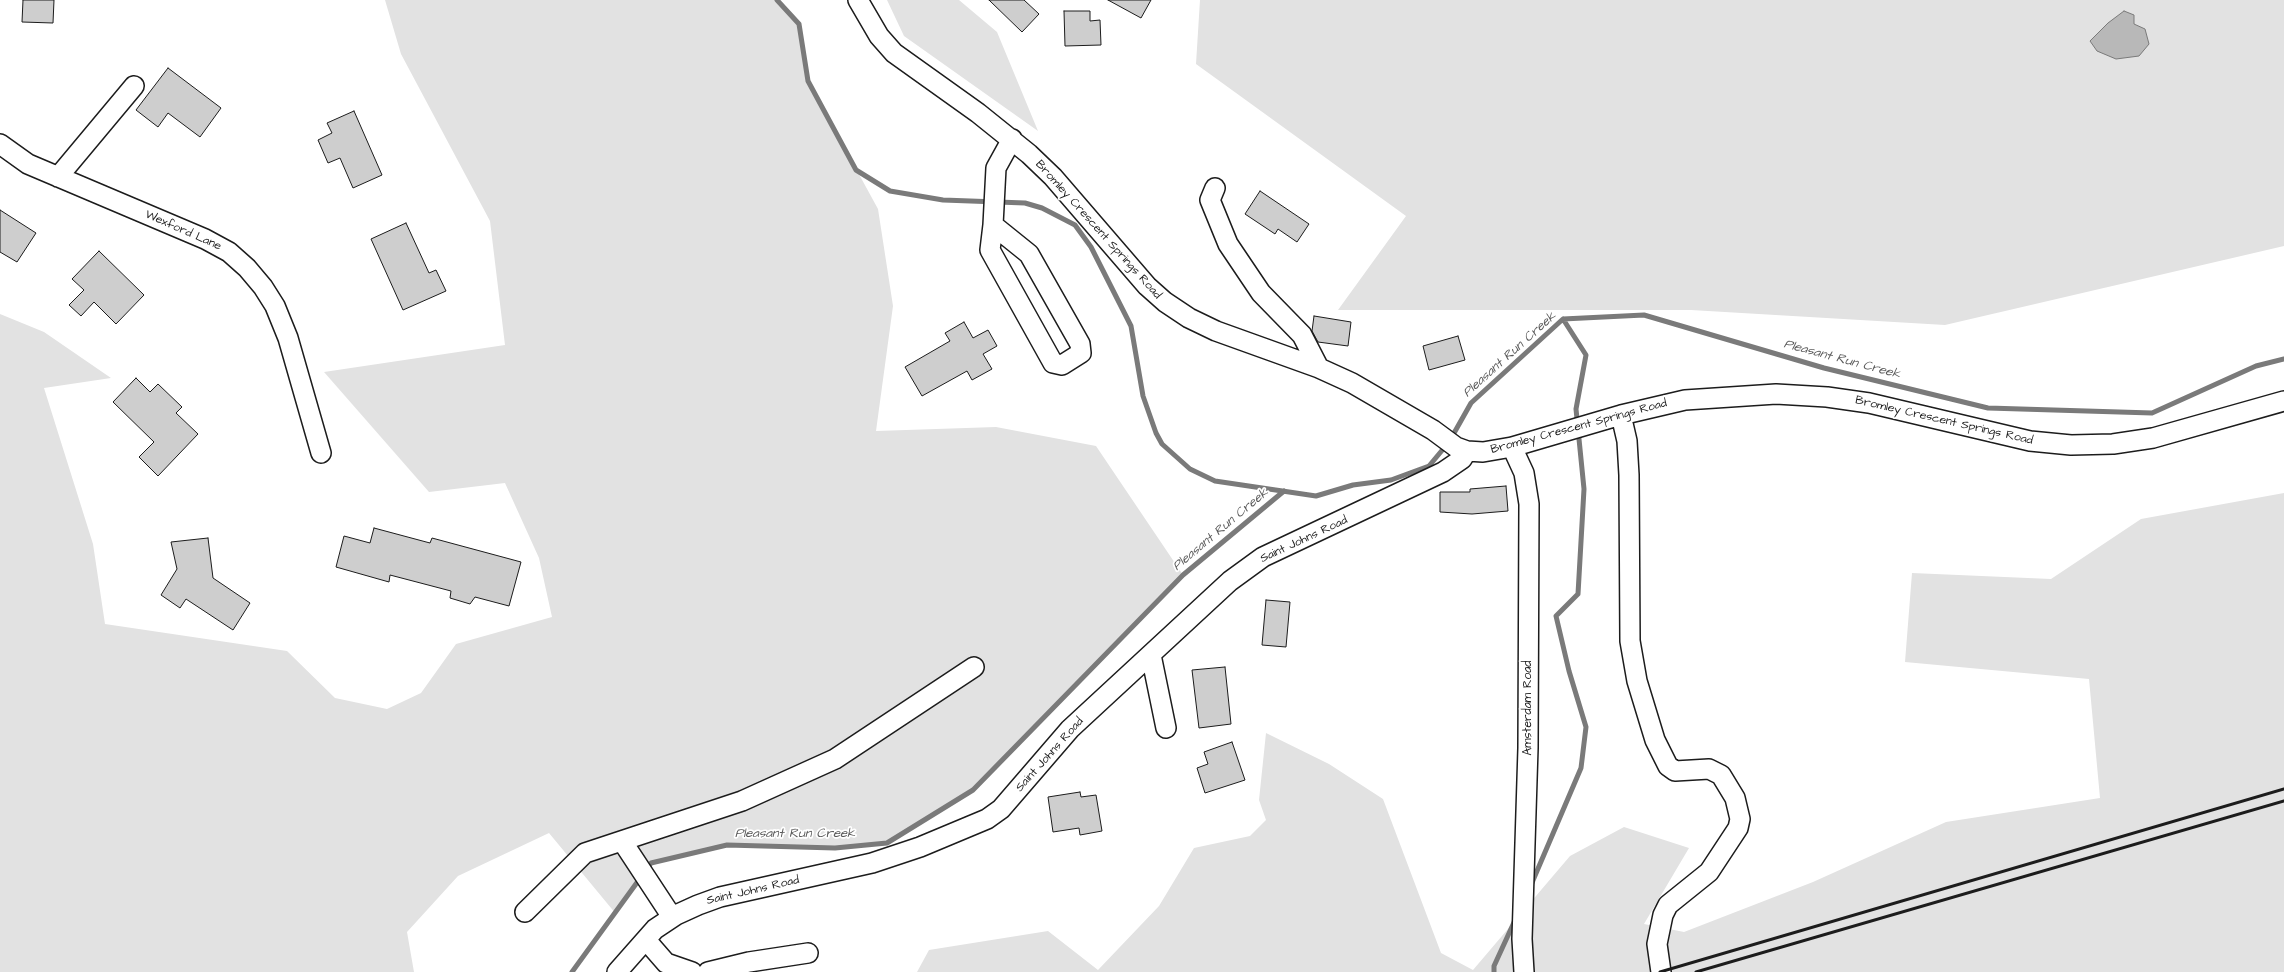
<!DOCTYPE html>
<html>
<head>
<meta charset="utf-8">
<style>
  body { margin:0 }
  canvas { display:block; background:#fff }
</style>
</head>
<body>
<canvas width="2284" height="972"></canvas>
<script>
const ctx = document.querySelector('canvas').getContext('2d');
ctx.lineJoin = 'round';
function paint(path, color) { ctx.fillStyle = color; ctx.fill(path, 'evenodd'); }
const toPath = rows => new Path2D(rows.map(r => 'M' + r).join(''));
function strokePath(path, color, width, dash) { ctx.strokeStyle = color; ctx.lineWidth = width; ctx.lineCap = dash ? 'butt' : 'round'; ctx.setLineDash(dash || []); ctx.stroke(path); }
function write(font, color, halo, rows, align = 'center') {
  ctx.font = font + ' "Architects Daughter",sans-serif'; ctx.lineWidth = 3.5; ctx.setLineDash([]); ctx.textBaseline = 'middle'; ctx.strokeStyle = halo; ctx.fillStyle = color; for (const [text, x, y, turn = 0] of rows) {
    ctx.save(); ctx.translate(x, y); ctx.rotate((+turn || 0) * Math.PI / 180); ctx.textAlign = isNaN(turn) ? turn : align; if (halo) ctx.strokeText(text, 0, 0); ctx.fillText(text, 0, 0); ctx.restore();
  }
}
paint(toPath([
  [385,0,777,0,799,24,808,81,878,209,893,306,876,431,996,427,1096,446,1183,575,973,790,887,843,834,848,727,845,651,863,616,914,549,833,458,876,407,932,414,972,0,972,0,314,44,332,111,378,44,388,93,544,105,624,287,651,335,698,387,709,421,693,456,644,552,617,539,558,505,483,429,492,324,372,505,345,490,221,401,54],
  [887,0,959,0,997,32,1038,131,904,36],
  [1200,0,2284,0,2284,246,1945,325,1691,310,1338,310,1406,216,1196,64],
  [2284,493,2284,972,917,972,929,950,1048,931,1098,970,1159,906,1194,848,1250,836,1266,820,1259,800,1266,733,1329,764,1383,799,1441,953,1473,970,1570,856,1624,827,1689,848,1644,924,1684,932,1813,882,1946,822,2100,798,2089,679,1905,662,1912,573,2051,579,2141,519]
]), '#e2e2e2');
const water = toPath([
  [2124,11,2134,15,2134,24,2145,29,2149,44,2139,56,2116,59,2097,51,2090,41,2108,23,2124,11]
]);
paint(water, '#b8b8b8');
strokePath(water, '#7a7a7a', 1);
strokePath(toPath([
  [777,0,799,24,808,81,856,170,890,191,943,200,1025,203,1042,208,1075,225,1091,247,1131,326,1143,396,1156,433,1162,444,1190,469,1215,481,1316,496,1353,485,1391,480,1429,466,1449,442,1471,403,1563,319,1644,315,1824,368,1988,408,2152,413,2256,366,2284,359],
  [646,871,651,863,727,845,835,848,887,843,973,790,1183,575,1284,491],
  [1531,885,1581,768,1586,727,1569,671,1556,616,1578,594,1584,489,1576,409,1586,355,1563,319],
  [572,972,641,877],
  [1494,972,1494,966,1516,918]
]), '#7a7a7a', 5);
const building = toPath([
  [23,0,54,0,53,23,22,22,23,0],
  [989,0,1024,0,1039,14,1022,32,989,0],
  [1108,0,1151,0,1141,18,1108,0],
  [1064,11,1090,11,1090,21,1100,20,1101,45,1065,46,1064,11],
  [168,68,221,108,200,137,168,113,158,127,136,110,168,68],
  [354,111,382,175,353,188,340,158,328,163,318,140,332,133,327,123,354,111],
  [1260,191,1309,224,1297,242,1278,229,1275,234,1245,214,1260,191],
  [0,210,36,233,17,262,0,252,0,210],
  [406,223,429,273,436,270,446,291,403,310,371,239,406,223],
  [99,251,144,295,116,324,94,302,81,316,69,305,84,290,72,279,99,251],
  [1314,316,1351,322,1348,346,1318,342,1312,331,1314,316],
  [964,322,973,338,988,330,997,346,983,354,992,369,972,380,967,371,922,396,905,367,950,341,945,333,964,322],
  [1458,336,1465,360,1429,370,1423,346,1458,336],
  [136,378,150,392,158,384,182,407,176,413,198,434,158,476,139,457,154,442,113,402,136,378],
  [1506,486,1508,511,1472,514,1440,512,1440,492,1470,492,1470,489,1506,486],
  [374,528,430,543,432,538,521,562,509,606,475,597,470,604,450,598,451,591,390,575,389,582,336,567,344,536,370,543,374,528],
  [208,538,213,578,250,603,233,630,186,599,180,608,161,595,177,569,171,542,208,538],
  [1266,600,1290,602,1286,647,1262,645,1266,600],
  [1225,667,1231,724,1199,728,1192,670,1225,667],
  [1232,742,1245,780,1205,793,1197,768,1208,764,1204,752,1232,742],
  [1080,792,1081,797,1096,795,1102,831,1080,835,1079,828,1053,832,1048,797,1080,792]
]);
paint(building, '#cecece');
strokePath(building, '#1c1c1c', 1);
const minor = toPath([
  [858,0,879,36,894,53,978,113,1029,154,1053,177,1147,286,1165,302,1189,318,1216,331,1319,368,1352,383,1433,430,1456,447,1467,451,1483,452,1512,447,1621,415,1685,400,1776,394,1827,397,1869,403,2030,441,2071,445,2113,444,2153,438,2284,401],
  [0,144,28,164,205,239,229,252,247,268,263,287,275,306,288,338,321,453],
  [58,177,134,86],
  [1215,188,1210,200,1228,244,1261,293,1302,335,1319,368],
  [993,225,1029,254,1080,344,1081,353,1062,365,1053,363,990,250,993,225],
  [993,225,996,168,1012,139],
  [1621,415,1627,441,1629,475,1630,641,1637,681,1655,740,1668,766,1675,771,1709,769,1721,775,1735,798,1740,819,1738,828,1709,872,1668,905,1663,915,1657,944,1661,972],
  [1512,447,1524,473,1529,504,1528,748,1522,939,1524,972],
  [1151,655,1166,728],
  [622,841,672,917],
  [525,912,585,853,742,801,835,759,974,667],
  [646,940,666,963,692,972],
  [617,972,655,929,676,915,698,905,720,897,872,863,920,847,987,819,1001,809,1070,729,1230,581,1263,557,1443,472,1462,459,1467,451],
  [708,972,749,962,808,953]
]);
strokePath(minor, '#1c1c1c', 22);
strokePath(minor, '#fff', 19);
strokePath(toPath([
  [1660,972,2284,789],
  [1696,972,2284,801]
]), '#1c1c1c', 3);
write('12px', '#1c1c1c', '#fff', [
  ["Bromley Crescent Springs Road",1098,230,48],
  ["Wexford Lane",183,231,24],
  ["Bromley Crescent Springs Road",1944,421,13],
  ["Bromley Crescent Springs Road",1579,427,-15],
  ["Saint Johns Road",1304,540,-25],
  ["Amsterdam Road",1528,708,-90],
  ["Saint Johns Road",1050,755,-48],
  ["Saint Johns Road",753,891,-13]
]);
write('italic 13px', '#5a5a5a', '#fff', [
  ["Pleasant Run Creek",1510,355,-42],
  ["Pleasant Run Creek",1842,360,15],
  ["Pleasant Run Creek",1221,530,-40],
  ["Pleasant Run Creek",795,834]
]);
</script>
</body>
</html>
